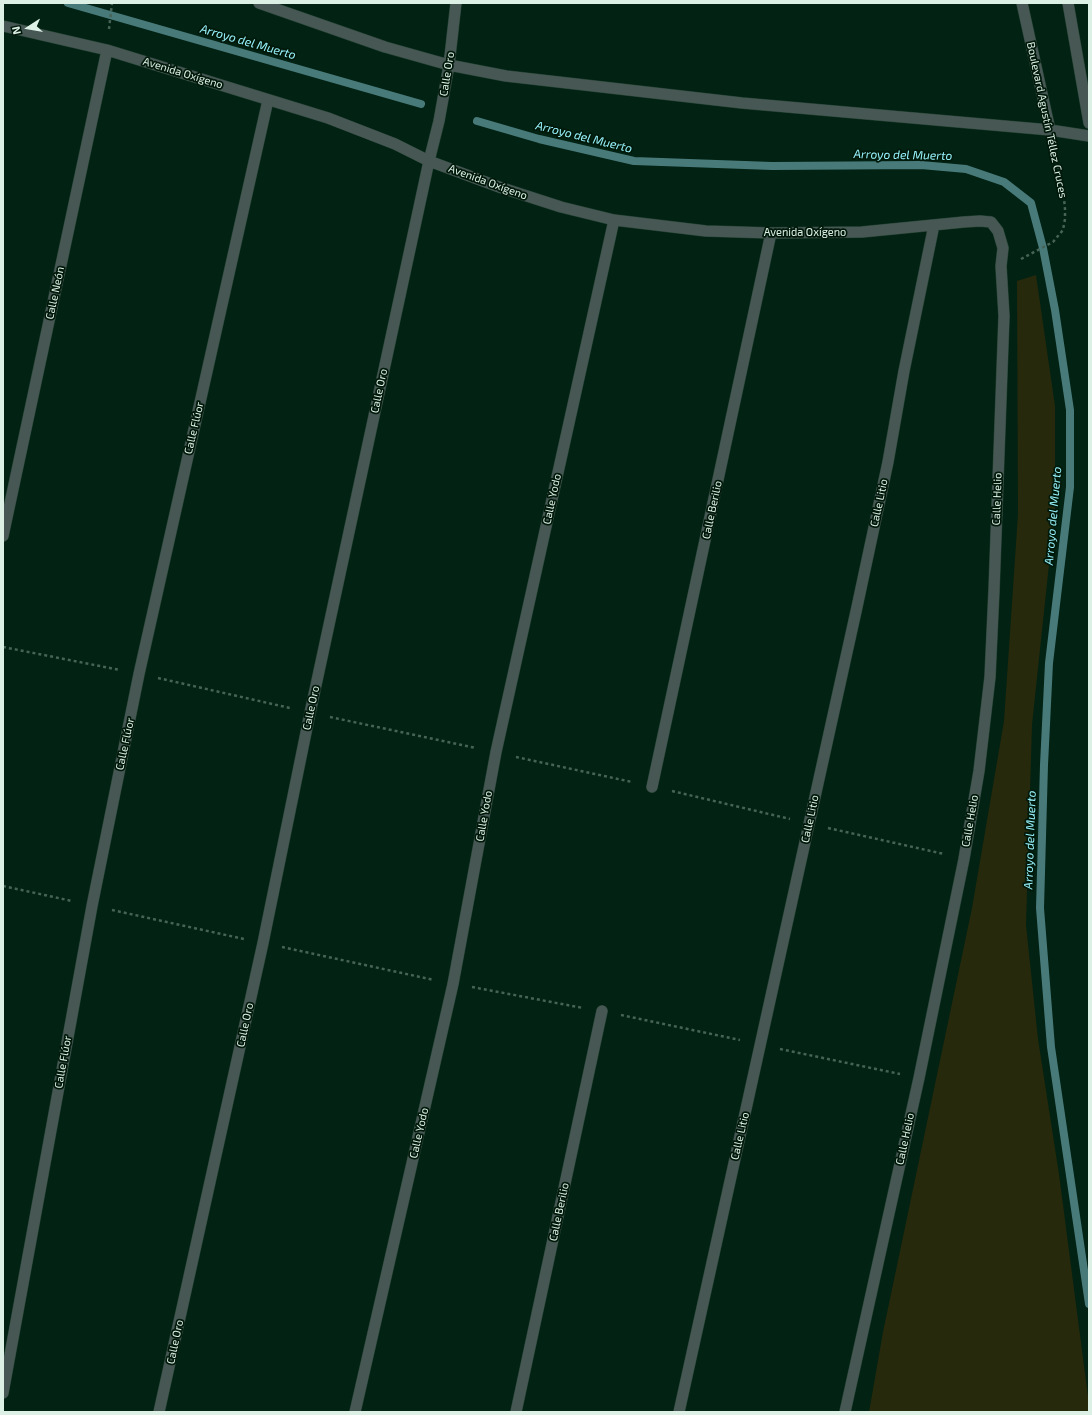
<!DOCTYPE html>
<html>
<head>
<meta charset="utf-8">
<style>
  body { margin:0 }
  #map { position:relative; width:1092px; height:1415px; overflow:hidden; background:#022213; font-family:"Exo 2",sans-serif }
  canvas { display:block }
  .frame { position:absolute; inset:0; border:4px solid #ddf0e5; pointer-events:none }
  .north { position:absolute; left:8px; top:8px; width:40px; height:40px; -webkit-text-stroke:3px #00190a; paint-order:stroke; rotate:258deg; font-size:11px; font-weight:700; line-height:16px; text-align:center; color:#ddf0e5 }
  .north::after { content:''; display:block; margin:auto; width:14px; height:18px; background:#ddf0e5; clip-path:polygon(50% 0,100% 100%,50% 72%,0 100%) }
</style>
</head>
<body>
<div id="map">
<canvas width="1092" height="1415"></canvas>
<div class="frame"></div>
<div class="north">N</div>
</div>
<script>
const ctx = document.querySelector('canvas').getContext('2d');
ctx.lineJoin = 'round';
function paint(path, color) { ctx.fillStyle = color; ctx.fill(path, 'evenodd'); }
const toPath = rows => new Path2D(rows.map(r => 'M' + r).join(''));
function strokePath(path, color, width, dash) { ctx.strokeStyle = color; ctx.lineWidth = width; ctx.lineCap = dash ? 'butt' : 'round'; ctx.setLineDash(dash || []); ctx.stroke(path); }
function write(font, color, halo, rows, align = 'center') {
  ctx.font = font + ' "Exo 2",sans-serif'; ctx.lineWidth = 3.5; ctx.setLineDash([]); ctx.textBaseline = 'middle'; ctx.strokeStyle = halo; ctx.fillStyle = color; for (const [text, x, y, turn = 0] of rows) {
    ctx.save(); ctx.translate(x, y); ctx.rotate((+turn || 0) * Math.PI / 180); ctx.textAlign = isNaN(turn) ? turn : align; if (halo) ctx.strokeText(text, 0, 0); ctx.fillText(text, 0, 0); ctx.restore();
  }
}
paint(toPath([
  [1036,275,1055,406,1055,508,1032,725,1026,925,1038,1039,1059,1174,1089,1404,1089,1412,869,1412,883,1332,972,908,1004,721,1018,514,1017,281]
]), '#26290c');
strokePath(toPath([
  [68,3,421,104],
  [477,121,539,139,634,161,772,166,921,165,966,169,1004,182,1031,203,1043,248,1055,310,1070,410,1070,487,1049,663,1044,765,1040,908,1051,1047,1089,1304]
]), '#487a7a', 8);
const minor = toPath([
  [259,3,385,47,449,65,506,76,742,103,1050,130,1089,136],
  [1022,3,1050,130],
  [1068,3,1089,123],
  [3,26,107,50,328,118,395,144,429,161,499,187,561,207,614,220,706,231,771,233,862,232,964,222,980,221,991,222,998,231,1003,248,1001,266,1004,316,994,590,990,677,979,771,964,859,919,1078,845,1412],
  [3,536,107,50],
  [652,787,771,233],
  [3,1393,92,906,139,674,268,100],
  [159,1412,263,943,310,713,429,161,439,121,449,65,456,3],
  [355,1412,453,984,496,752,614,220],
  [516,1412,602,1011],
  [679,1412,857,607,888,462,904,371,934,225]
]);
strokePath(minor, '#213f30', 12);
strokePath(toPath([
  [109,29,112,3],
  [1021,259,1053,242,1063,230,1065,219,1065,209,1063,188,1055,152],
  [3,647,120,670],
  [158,678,290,708],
  [330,717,476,748],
  [516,757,632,782],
  [672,791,790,819],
  [828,828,944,854],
  [3,886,72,901],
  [112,910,244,939],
  [282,947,434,980],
  [472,987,583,1008],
  [621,1015,740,1040],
  [780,1049,900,1074]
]), '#476356', 2.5, [3, 3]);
strokePath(minor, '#465754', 11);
write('11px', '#ddf0e5', '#00190a', [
  ["Avenida Oxígeno",183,73,17],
  ["Calle Oro",447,74,-81],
  ["Boulevard Agustín Téllez Cruces",1047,120,78],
  ["Avenida Oxígeno",488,182,20],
  ["Avenida Oxígeno",805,232],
  ["Calle Neón",55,293,-78],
  ["Calle Oro",379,391,-78],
  ["Calle Flúor",194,428,-77],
  ["Calle Yodo",552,499,-78],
  ["Calle Helio",997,499,-88],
  ["Calle Litio",879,503,-78],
  ["Calle Berilio",712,510,-78],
  ["Calle Oro",311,708,-78],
  ["Calle Flúor",125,744,-78],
  ["Calle Yodo",484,816,-80],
  ["Calle Litio",810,819,-78],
  ["Calle Helio",970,821,-80],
  ["Calle Oro",245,1025,-78],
  ["Calle Flúor",63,1062,-80],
  ["Calle Yodo",419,1133,-77],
  ["Calle Litio",740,1136,-77],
  ["Calle Helio",905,1139,-78],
  ["Calle Berilio",559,1212,-78],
  ["Calle Oro",175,1342,-78]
]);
write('italic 12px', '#97f3fd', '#00190a', [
  ["Arroyo del Muerto",248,42,16],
  ["Arroyo del Muerto",584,137,14],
  ["Arroyo del Muerto",903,155,1],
  ["Arroyo del Muerto",1053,516,-85],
  ["Arroyo del Muerto",1030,840,-88]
]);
</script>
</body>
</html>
